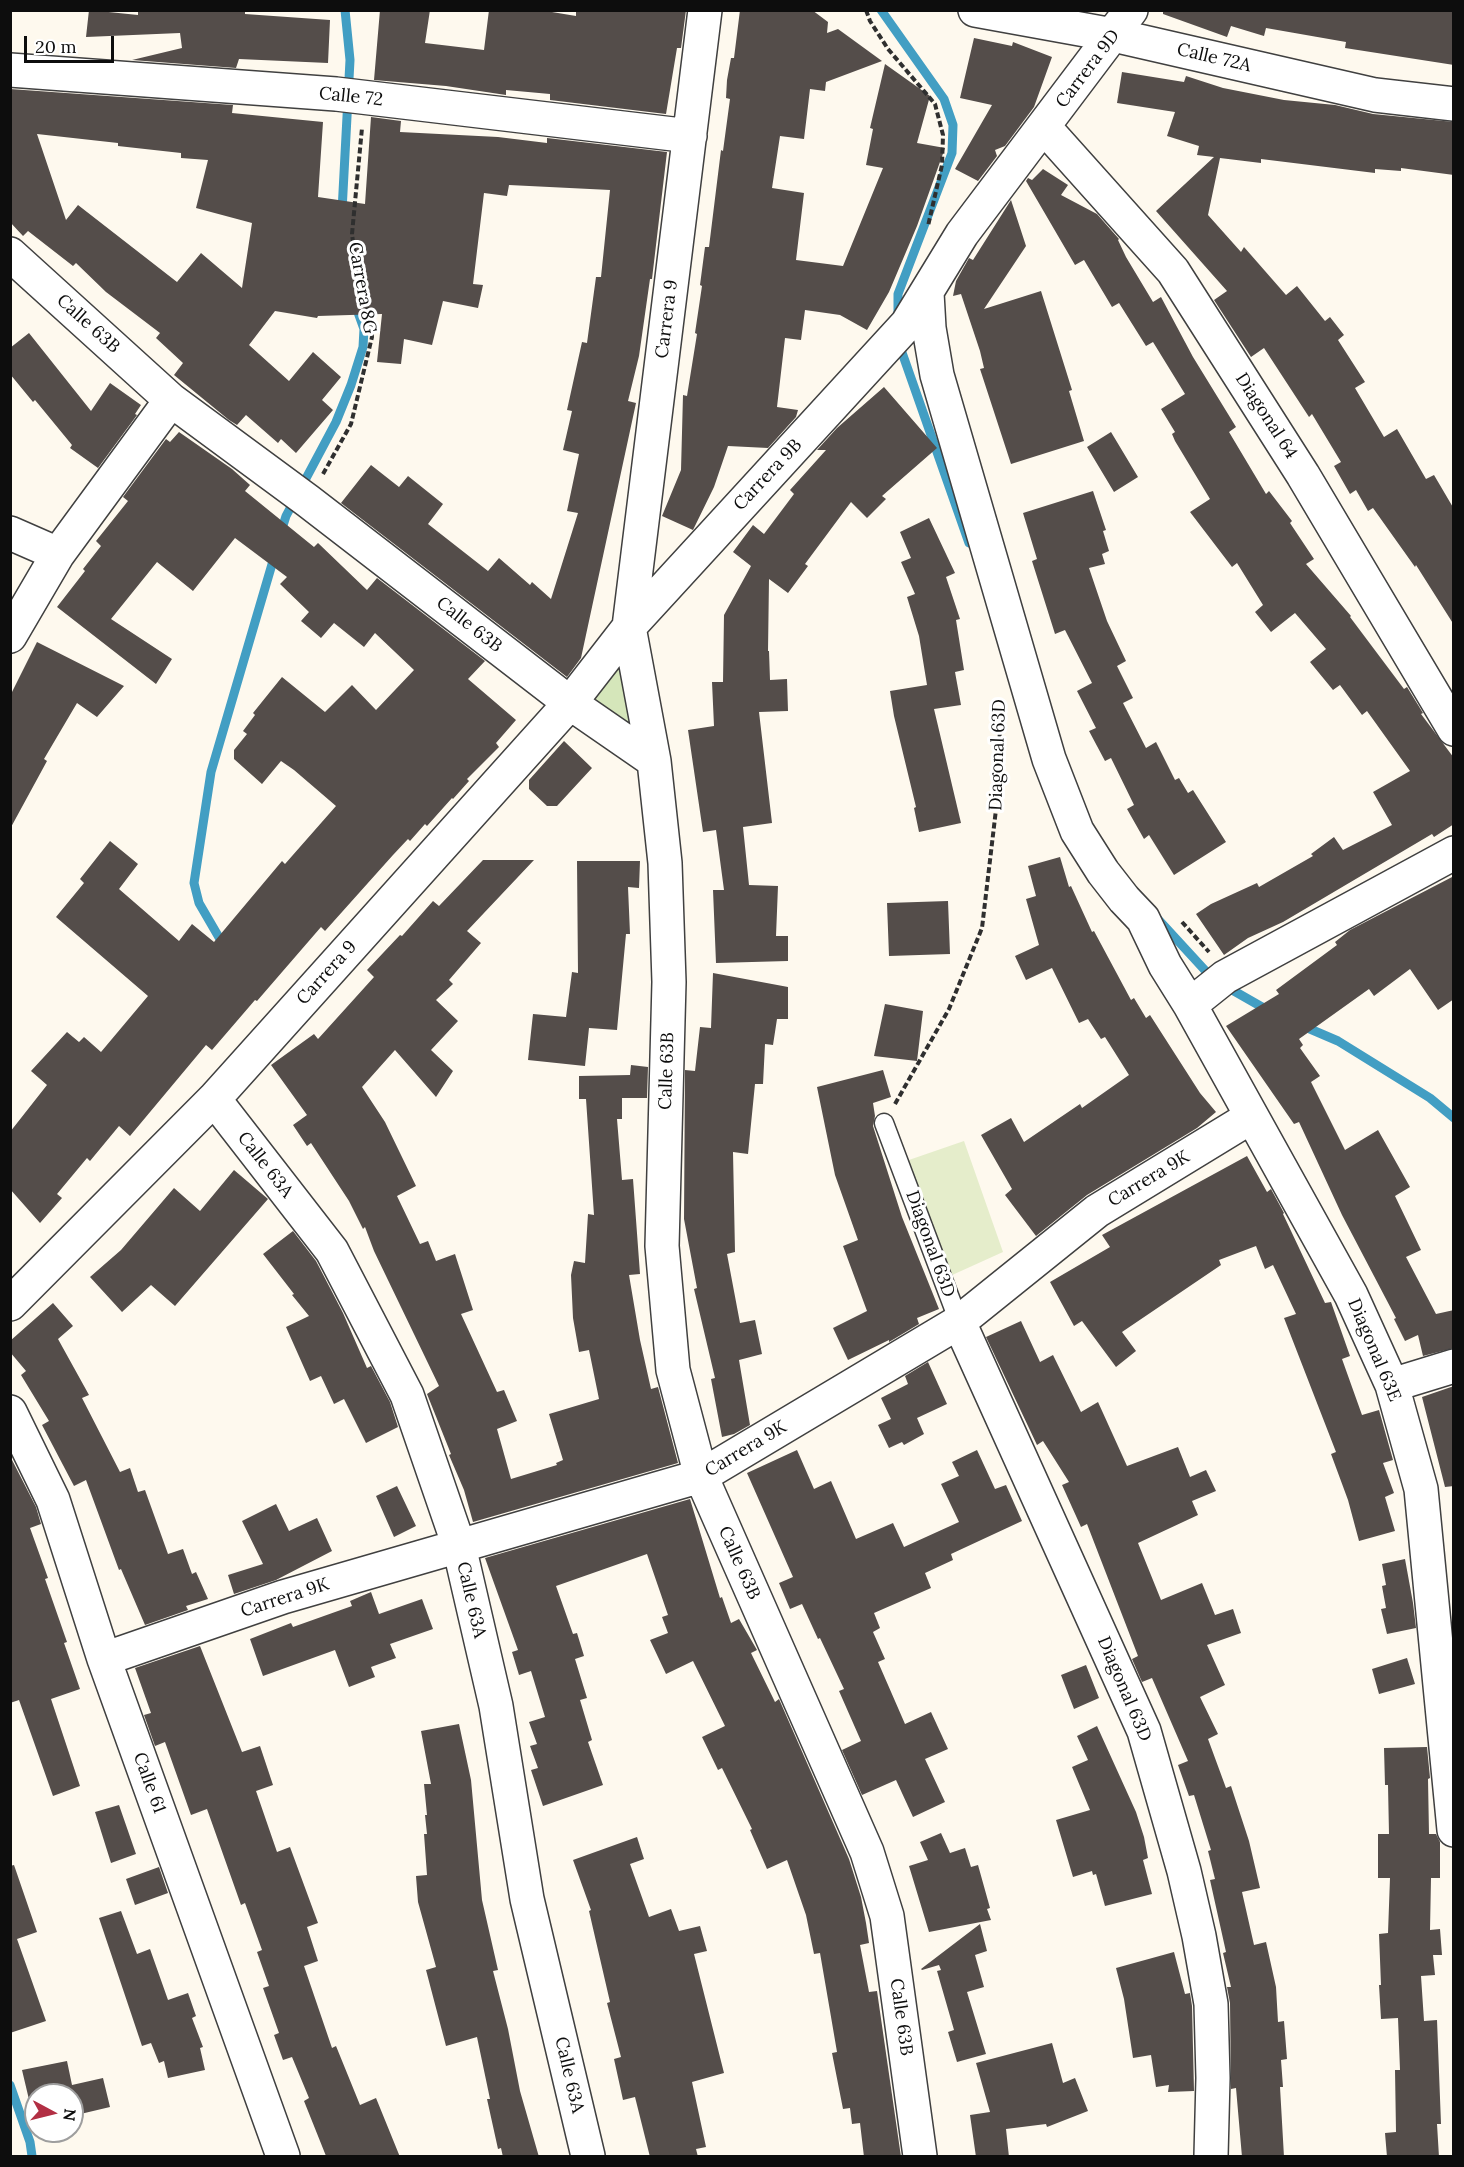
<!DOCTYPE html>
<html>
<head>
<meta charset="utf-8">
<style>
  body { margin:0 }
  #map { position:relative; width:1464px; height:2167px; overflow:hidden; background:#fef9ee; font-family:Lora,serif }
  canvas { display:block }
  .frame { position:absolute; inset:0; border:12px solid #0d0d0d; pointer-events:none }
  .north { position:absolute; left:24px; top:2083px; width:60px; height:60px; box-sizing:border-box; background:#fff; border:2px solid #9e9e9e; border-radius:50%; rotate:97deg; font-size:16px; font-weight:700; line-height:24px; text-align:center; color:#0d0d0d }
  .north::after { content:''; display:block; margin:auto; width:21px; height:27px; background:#b22f44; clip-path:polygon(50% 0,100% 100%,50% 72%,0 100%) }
  .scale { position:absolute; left:24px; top:36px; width:90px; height:27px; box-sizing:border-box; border:3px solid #0d0d0d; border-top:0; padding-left:8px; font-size:18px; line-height:21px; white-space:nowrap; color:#0d0d0d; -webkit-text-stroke:4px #fff; paint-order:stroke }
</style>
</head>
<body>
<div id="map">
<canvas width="1464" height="2167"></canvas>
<div class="frame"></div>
<div class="north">N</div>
<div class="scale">20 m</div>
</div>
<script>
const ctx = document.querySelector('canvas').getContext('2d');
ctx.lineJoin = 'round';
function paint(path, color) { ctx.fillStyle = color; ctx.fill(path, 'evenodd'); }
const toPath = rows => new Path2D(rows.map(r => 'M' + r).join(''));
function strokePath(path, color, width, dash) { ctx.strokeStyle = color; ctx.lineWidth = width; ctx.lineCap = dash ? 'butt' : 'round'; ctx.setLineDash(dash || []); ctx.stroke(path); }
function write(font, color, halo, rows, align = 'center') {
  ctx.font = font + ' Lora,serif'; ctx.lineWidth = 6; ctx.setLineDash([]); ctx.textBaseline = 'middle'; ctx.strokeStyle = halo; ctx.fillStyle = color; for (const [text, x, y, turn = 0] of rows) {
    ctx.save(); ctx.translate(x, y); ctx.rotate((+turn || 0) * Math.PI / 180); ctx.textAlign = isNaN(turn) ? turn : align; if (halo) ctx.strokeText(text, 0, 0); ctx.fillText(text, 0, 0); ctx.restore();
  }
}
paint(toPath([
  [617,667,622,672,632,721,629,724,594,702,594,695]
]), '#d5e6ba');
paint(toPath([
  [964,1141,1003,1252,950,1276,906,1161]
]), '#e5edcb');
strokePath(toPath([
  [881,10,944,99,953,125,952,153,898,294,898,318],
  [342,211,350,60,345,10],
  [899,344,969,543],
  [281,532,286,516,336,422,351,385,363,347,364,329,355,304],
  [1156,917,1213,979,1269,1011],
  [224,946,199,903,194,883,211,772,275,554],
  [1303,1026,1338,1041,1430,1098,1454,1118],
  [10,2085,30,2142,32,2156]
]), '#429ec3', 9);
paint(toPath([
  [89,10,138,15,138,10,245,10,245,14,330,20,328,63,239,59,236,68,132,60,182,48,180,33,86,37],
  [380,10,430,10,425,43,484,50,489,10,540,10,576,16,576,10,686,10,681,48,677,48,666,114,550,100,550,94,506,90,506,95,446,86,374,80],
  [740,10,812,10,828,22,827,33,838,29,882,61,826,82,825,91,810,89,804,139,780,136,772,188,804,193,796,260,843,266,883,168,866,165,873,129,870,128,885,64,930,96,917,143,945,148,917,226,889,292,867,330,840,315,805,310,801,340,785,338,777,407,798,410,796,417,768,448,728,446,714,487,693,530,662,516,681,470,683,395,687,396,697,334,695,333,702,286,700,285,705,247,709,247,721,150,723,151,730,99,726,98,727,80,731,58,734,58],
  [1163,10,1454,10,1454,65,1345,48,1346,42,1266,28,1264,36,1231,26,1227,37,1163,14],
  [974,38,1012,46,1013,42,1052,57,1034,107,1005,146,995,150,997,156,978,181,955,169,992,105,960,98],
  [1122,72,1184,82,1186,76,1223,88,1284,100,1335,105,1373,114,1454,122,1454,175,1401,168,1401,171,1375,169,1375,173,1261,159,1261,163,1220,158,1208,215,1241,252,1244,247,1286,295,1297,286,1325,321,1330,317,1344,335,1338,340,1365,382,1355,388,1384,437,1397,429,1426,479,1434,475,1454,509,1454,625,1416,565,1415,567,1373,508,1368,511,1356,490,1350,494,1334,466,1341,462,1312,414,1309,417,1264,348,1251,357,1214,300,1227,291,1156,211,1214,157,1197,155,1199,146,1167,136,1175,112,1117,103],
  [10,89,233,105,232,113,323,122,318,197,365,204,371,117,401,121,400,132,498,137,547,143,547,138,667,152,652,279,650,279,639,356,628,401,636,403,581,658,567,677,341,503,371,465,399,487,408,476,443,504,428,524,488,571,499,558,530,585,532,582,551,599,578,513,567,511,579,454,563,450,572,411,567,410,582,342,587,343,596,277,601,277,610,190,509,185,507,196,484,193,473,284,483,285,478,308,443,301,432,345,404,339,401,364,377,362,382,314,318,316,317,318,275,311,249,345,289,381,313,352,341,377,322,400,333,410,296,453,281,439,278,443,246,415,237,425,229,420,174,375,183,363,156,338,160,333,106,292,76,263,73,266,28,231,23,236,10,222],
  [37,134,118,143,118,146,181,153,181,158,208,160,196,208,252,223,242,288,201,253,177,282,78,205,66,220],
  [1043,169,1068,185,1061,195,1097,214,1119,239,1118,240,1126,257,1153,302,1161,297,1193,357,1236,427,1229,432,1266,494,1269,491,1292,521,1290,523,1314,559,1306,564,1351,616,1350,617,1404,689,1407,687,1423,713,1421,714,1454,758,1454,824,1434,837,1432,834,1283,922,1248,938,1224,955,1196,914,1211,904,1257,883,1259,887,1313,856,1311,854,1334,837,1343,850,1392,825,1373,792,1410,771,1367,711,1362,715,1340,685,1333,690,1310,662,1326,649,1295,613,1271,632,1255,612,1263,605,1237,563,1232,567,1190,512,1210,499,1175,441,1172,434,1175,432,1161,409,1185,394,1153,342,1146,346,1119,303,1112,307,1084,260,1075,265,1026,181,1028,178,1032,180],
  [1011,200,1026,246,984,309,1041,291,1072,390,1069,391,1084,441,1011,464,980,369,984,368,980,351,961,294,953,296,956,281,969,258,973,260],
  [29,333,91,411,110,383,141,405,135,414,137,415,98,468,70,448,72,445,35,400,33,402,10,374,10,348],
  [884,387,937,448,882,496,886,499,867,518,851,502,805,564,808,566,788,593,769,579,768,651,769,651,770,680,787,679,788,711,759,712,772,823,743,827,749,885,778,886,776,936,788,936,788,961,716,963,713,890,724,890,716,830,703,832,688,730,714,726,712,682,723,682,724,615,751,566,733,552,753,525,764,534,794,494,790,490,826,450,817,450,837,428],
  [179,432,232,469,250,485,245,491,314,547,318,543,367,590,377,578,485,661,468,679,516,720,496,743,499,747,467,779,469,781,453,799,452,798,427,826,425,824,410,841,408,839,393,855,325,931,321,927,257,1001,255,1000,212,1050,206,1045,130,1136,119,1126,90,1161,87,1158,57,1194,62,1198,40,1223,10,1189,10,1132,47,1085,31,1071,67,1032,79,1042,84,1037,101,1052,148,996,56,917,84,883,80,879,110,841,138,864,119,889,179,941,192,924,214,942,282,861,285,864,336,806,294,770,281,761,262,784,234,759,234,750,247,734,243,731,255,715,253,713,282,677,325,712,352,685,376,710,414,670,375,633,364,647,334,623,321,638,301,621,309,612,280,584,287,577,235,538,193,591,157,562,111,619,172,659,156,684,57,607,85,571,83,569,101,546,96,541,128,501,123,497,166,439,170,442],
  [1111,432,1138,477,1114,492,1087,447],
  [1093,491,1106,530,1103,531,1109,551,1102,554,1105,564,1089,568,1107,621,1126,661,1117,666,1133,698,1123,703,1146,748,1156,742,1175,780,1179,778,1188,793,1193,790,1226,842,1174,875,1149,835,1144,839,1127,809,1134,805,1111,758,1105,761,1089,731,1096,728,1077,691,1092,683,1065,630,1055,634,1032,561,1037,559,1023,513],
  [929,518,955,573,946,577,960,619,956,620,964,670,955,672,961,705,934,709,961,823,919,832,914,808,916,807,894,716,890,691,927,685,919,636,907,597,915,594,901,562,911,558,900,532],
  [37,642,124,686,97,717,77,703,44,759,47,761,10,829,10,696],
  [564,741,592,768,557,806,547,806,529,789,529,780],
  [1060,857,1069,887,1071,886,1092,932,1094,931,1131,1000,1134,998,1146,1018,1150,1015,1200,1093,1216,1112,1197,1128,1087,1195,1036,1236,1005,1195,1012,1189,981,1135,1011,1118,1024,1142,1080,1104,1082,1108,1129,1075,1105,1037,1101,1039,1088,1019,1079,1023,1052,968,1026,980,1015,956,1039,945,1026,899,1036,896,1028,866],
  [483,860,534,860,467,931,481,943,449,980,453,984,436,1000,458,1021,431,1050,453,1071,436,1097,395,1050,362,1087,385,1122,416,1186,397,1196,420,1244,428,1241,436,1261,455,1254,473,1310,461,1314,497,1392,504,1390,517,1421,497,1429,511,1479,557,1465,556,1463,563,1460,549,1414,599,1399,589,1350,579,1352,573,1318,571,1275,574,1261,585,1263,588,1214,594,1215,586,1099,579,1099,579,1076,630,1075,631,1065,648,1067,647,1098,622,1098,622,1119,617,1119,622,1180,633,1179,640,1274,629,1275,640,1340,651,1389,658,1387,678,1463,473,1522,464,1490,449,1455,451,1454,427,1394,439,1386,374,1251,365,1227,363,1229,349,1201,311,1143,307,1146,293,1125,307,1115,271,1065,314,1034,318,1039,374,977,367,970,400,935,402,936,433,901,439,906],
  [577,861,640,861,639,888,628,887,630,934,626,934,617,1030,589,1028,585,1066,528,1060,533,1014,566,1017,572,972,578,973],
  [1454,876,1454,999,1438,1010,1410,969,1374,996,1369,989,1299,1039,1303,1045,1300,1048,1320,1076,1311,1082,1345,1150,1378,1130,1410,1187,1395,1196,1421,1250,1406,1257,1436,1314,1454,1310,1454,1348,1423,1356,1418,1335,1405,1341,1394,1319,1396,1318,1342,1215,1299,1122,1294,1124,1226,1026,1279,994,1276,990,1337,945,1335,942,1350,930],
  [948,901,950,954,889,956,887,903],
  [713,973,788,987,788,1019,777,1019,773,1045,765,1044,763,1084,755,1084,748,1154,733,1152,735,1252,727,1254,740,1323,755,1320,762,1354,739,1360,750,1425,734,1434,722,1437,711,1379,715,1378,694,1289,697,1288,684,1219,685,1070,695,1071,700,1027,711,1028],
  [885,1004,923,1011,917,1061,874,1056],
  [883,1070,891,1097,873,1103,875,1116,873,1126,902,1217,939,1309,917,1318,919,1324,889,1342,889,1340,848,1360,833,1328,867,1311,843,1246,858,1240,835,1175,817,1087],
  [1247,1156,1267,1192,1271,1189,1284,1213,1283,1214,1325,1303,1331,1302,1350,1356,1342,1359,1362,1415,1379,1410,1393,1460,1383,1463,1394,1493,1385,1497,1395,1531,1359,1541,1348,1500,1331,1454,1336,1452,1284,1318,1296,1314,1273,1265,1265,1269,1256,1246,1219,1260,1221,1265,1122,1332,1136,1351,1116,1367,1082,1321,1074,1326,1050,1282,1110,1247,1102,1235],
  [234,1170,268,1199,175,1306,151,1285,122,1312,90,1277,121,1250,174,1188,200,1211],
  [293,1231,316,1261,343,1313,367,1368,371,1366,390,1402,398,1427,366,1443,344,1399,334,1404,321,1376,310,1381,286,1327,309,1316,292,1295,294,1294,263,1254],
  [53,1303,73,1326,58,1339,89,1395,82,1398,120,1472,130,1468,138,1492,145,1490,168,1554,183,1549,192,1574,196,1572,208,1599,186,1606,188,1610,145,1625,121,1569,119,1570,86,1480,74,1486,42,1425,49,1421,21,1375,26,1371,10,1352,10,1341],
  [1021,1321,1040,1362,1053,1355,1081,1412,1098,1402,1127,1466,1178,1447,1190,1477,1206,1470,1216,1491,1192,1501,1198,1515,1138,1543,1161,1600,1202,1583,1215,1615,1233,1609,1241,1633,1207,1645,1225,1685,1200,1697,1218,1734,1208,1739,1226,1788,1231,1786,1249,1841,1260,1888,1242,1892,1254,1945,1266,1942,1276,1987,1278,2022,1284,2021,1287,2059,1281,2060,1283,2087,1280,2087,1284,2157,1242,2157,1236,2088,1231,2089,1230,2003,1227,1987,1231,1987,1223,1953,1226,1952,1210,1880,1215,1879,1208,1851,1211,1850,1194,1795,1189,1796,1178,1765,1188,1761,1152,1678,1142,1682,1132,1659,1138,1656,1087,1524,1081,1527,1062,1485,1069,1482,1043,1441,1037,1445,986,1337],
  [928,1362,947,1404,917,1418,924,1434,904,1445,902,1442,889,1448,878,1425,891,1419,881,1398,908,1384,905,1376],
  [1454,1386,1454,1486,1445,1487,1422,1397],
  [797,1450,814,1489,831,1481,856,1539,893,1523,904,1547,959,1522,941,1484,959,1476,952,1462,977,1450,995,1489,1006,1485,1022,1521,951,1554,953,1560,925,1573,931,1588,874,1613,880,1628,873,1632,885,1659,878,1662,905,1724,931,1712,948,1749,925,1759,945,1802,913,1817,896,1780,862,1795,842,1750,861,1741,839,1691,844,1689,820,1638,818,1639,802,1604,790,1609,779,1583,793,1577,747,1473],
  [10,1456,36,1507,41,1524,30,1528,48,1578,45,1579,67,1642,64,1643,80,1689,51,1699,80,1786,53,1796,19,1700,10,1703],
  [397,1486,416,1526,394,1537,376,1496],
  [690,1499,720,1598,722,1597,731,1623,739,1619,757,1650,751,1653,775,1702,779,1699,849,1859,861,1897,866,1923,869,1943,860,1945,869,1992,877,1991,901,2157,864,2157,860,2123,852,2124,850,2108,843,2109,832,2053,837,2052,830,2011,820,1953,814,1954,806,1915,787,1860,767,1869,750,1830,752,1829,722,1768,718,1770,702,1737,725,1726,693,1661,666,1674,650,1640,668,1633,662,1617,668,1615,647,1554,556,1586,573,1634,577,1633,584,1656,575,1659,587,1698,580,1700,592,1740,588,1742,603,1785,543,1806,531,1770,538,1768,530,1746,537,1744,529,1722,545,1717,531,1671,519,1675,512,1652,518,1650,485,1558],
  [276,1504,289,1531,317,1518,332,1551,276,1580,234,1594,228,1575,263,1564,242,1521],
  [1405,1559,1413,1603,1416,1628,1387,1634,1381,1609,1386,1608,1382,1586,1386,1585,1382,1564],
  [371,1592,379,1614,422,1599,433,1629,390,1644,396,1658,371,1667,375,1677,349,1687,335,1650,263,1676,250,1639,291,1623,293,1627,352,1606,350,1601],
  [200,1646,242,1752,260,1746,273,1785,256,1791,277,1852,290,1847,318,1923,307,1927,318,1961,304,1966,332,2048,336,2046,360,2105,376,2098,400,2157,326,2156,304,2101,309,2098,292,2057,283,2060,274,2035,279,2033,263,1988,269,1986,257,1952,262,1950,245,1903,241,1905,207,1809,191,1815,165,1742,155,1746,144,1715,151,1713,135,1668],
  [1407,1658,1415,1684,1379,1694,1372,1669],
  [1086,1665,1099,1698,1074,1709,1061,1675],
  [459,1724,471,1780,482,1900,498,1970,493,1971,508,2029,520,2091,539,2157,503,2157,501,2148,498,2149,487,2099,490,2099,477,2037,446,2046,426,1970,436,1967,418,1902,416,1876,427,1875,424,1834,427,1834,425,1815,427,1815,424,1784,431,1784,421,1731],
  [1097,1726,1136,1812,1144,1837,1148,1858,1143,1860,1152,1894,1105,1906,1096,1874,1093,1875,1092,1871,1073,1877,1056,1820,1090,1810,1072,1767,1088,1760,1077,1736],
  [1427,1747,1430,1778,1428,1779,1429,1834,1436,1834,1440,1842,1440,1878,1431,1878,1430,1930,1440,1929,1442,1955,1433,1955,1435,1975,1421,1976,1424,2021,1437,2020,1441,2124,1437,2124,1439,2157,1387,2157,1385,2133,1396,2132,1395,2070,1400,2070,1398,2018,1381,2019,1379,1985,1381,1985,1379,1934,1388,1933,1390,1878,1378,1878,1378,1834,1389,1834,1388,1785,1385,1785,1384,1748],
  [119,1805,136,1854,111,1863,95,1812],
  [941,1833,950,1853,965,1848,971,1867,978,1865,990,1908,987,1909,991,1920,929,1932,909,1866,928,1860,920,1842],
  [637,1837,644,1859,630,1864,649,1917,671,1909,679,1931,700,1926,707,1951,694,1954,724,2073,692,2082,706,2147,696,2149,698,2157,650,2157,635,2097,623,2100,614,2059,621,2057,607,2003,610,2002,589,1911,591,1910,573,1860],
  [14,1865,37,1932,17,1939,46,2021,10,2033,10,1866],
  [159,1867,168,1893,135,1905,126,1879],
  [121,1911,137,1954,150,1949,168,2000,188,1993,196,2016,192,2018,203,2047,200,2048,205,2070,168,2078,164,2061,159,2063,151,2043,142,2046,99,1918],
  [980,1924,987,1951,975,1955,984,1987,967,1992,986,2054,957,2062,948,2032,954,2030,937,1971,941,1970,939,1965,922,1970,921,1969],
  [1174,1952,1185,1994,1190,1993,1192,2006,1194,2091,1168,2092,1169,2085,1156,2087,1151,2055,1133,2058,1124,1999,1116,1968],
  [1052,2043,1063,2083,1075,2078,1088,2111,1047,2127,1046,2124,1006,2129,1009,2157,976,2157,970,2115,990,2112,976,2063],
  [67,2061,72,2085,103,2078,110,2107,72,2116,72,2095,36,2095,35,2125,22,2070]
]), '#544d4a');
const lane = toPath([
  [884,1123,959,1322]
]);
const street = toPath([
  [705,10,629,627,654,761,665,863,669,982,662,1246,673,1370,701,1476,867,1852,887,1916,920,2156],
  [975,10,1113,35,1375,95,1454,104],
  [10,70,336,94,690,136],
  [1044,127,1173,271,1303,475,1454,729],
  [10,254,171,400,308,501,570,703,654,761],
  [927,293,929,328,937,375,1049,759,1077,831,1103,872,1124,899,1143,919,1165,965,1190,1005,1351,1295,1392,1385,1421,1489,1454,1830],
  [10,533,58,554],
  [10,636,58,554,171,400],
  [1190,1005,1225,977,1454,853],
  [214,1099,332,1251,407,1395,459,1546,496,1706,527,1899,588,2156],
  [10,1304,214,1099,570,703,629,627,907,324,962,234,1131,10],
  [959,1322,1144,1731,1184,1871,1199,1936,1211,2004,1213,2078,1211,2156],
  [1392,1385,1454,1366],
  [10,1412,53,1500,104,1659,283,2156],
  [104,1659,283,1597,701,1476,959,1322,1097,1211,1251,1117]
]);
strokePath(lane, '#404040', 21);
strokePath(street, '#404040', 36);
strokePath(toPath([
  [866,10,870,21,888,49,935,104,943,135,942,165,928,226],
  [323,474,351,424,372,337,370,318,357,274,352,234,362,128],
  [1182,922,1209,952],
  [895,1104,949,1009,982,928,999,784,1000,710]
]), '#2f2f2f', 4, [6, 3]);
strokePath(lane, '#fff', 18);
strokePath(street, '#fff', 33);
write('18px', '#0d0d0d', '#fff', [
  ["Calle 72A",1214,58,13],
  ["Carrera 9D",1088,69,-53],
  ["Calle 72",351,97,6],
  ["Carrera 8G",362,288,80],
  ["Carrera 9",667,319,-83],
  ["Calle 63B",88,324,42],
  ["Diagonal 64",1266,416,57],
  ["Carrera 9B",768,475,-47],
  ["Calle 63B",469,625,38],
  ["Diagonal 63D",998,755,-88],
  ["Carrera 9",327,973,-48],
  ["Calle 63B",667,1071,-88],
  ["Calle 63A",265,1165,52],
  ["Carrera 9K",1149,1179,-31],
  ["Diagonal 63D",930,1244,70],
  ["Diagonal 63E",1374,1350,67],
  ["Carrera 9K",746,1449,-31],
  ["Calle 63B",739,1563,66],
  ["Carrera 9K",285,1598,-18],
  ["Calle 63A",471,1600,77],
  ["Diagonal 63D",1124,1689,67],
  ["Calle 61",149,1783,70],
  ["Calle 63B",901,2017,82],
  ["Calle 63A",569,2075,77]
]);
</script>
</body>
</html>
